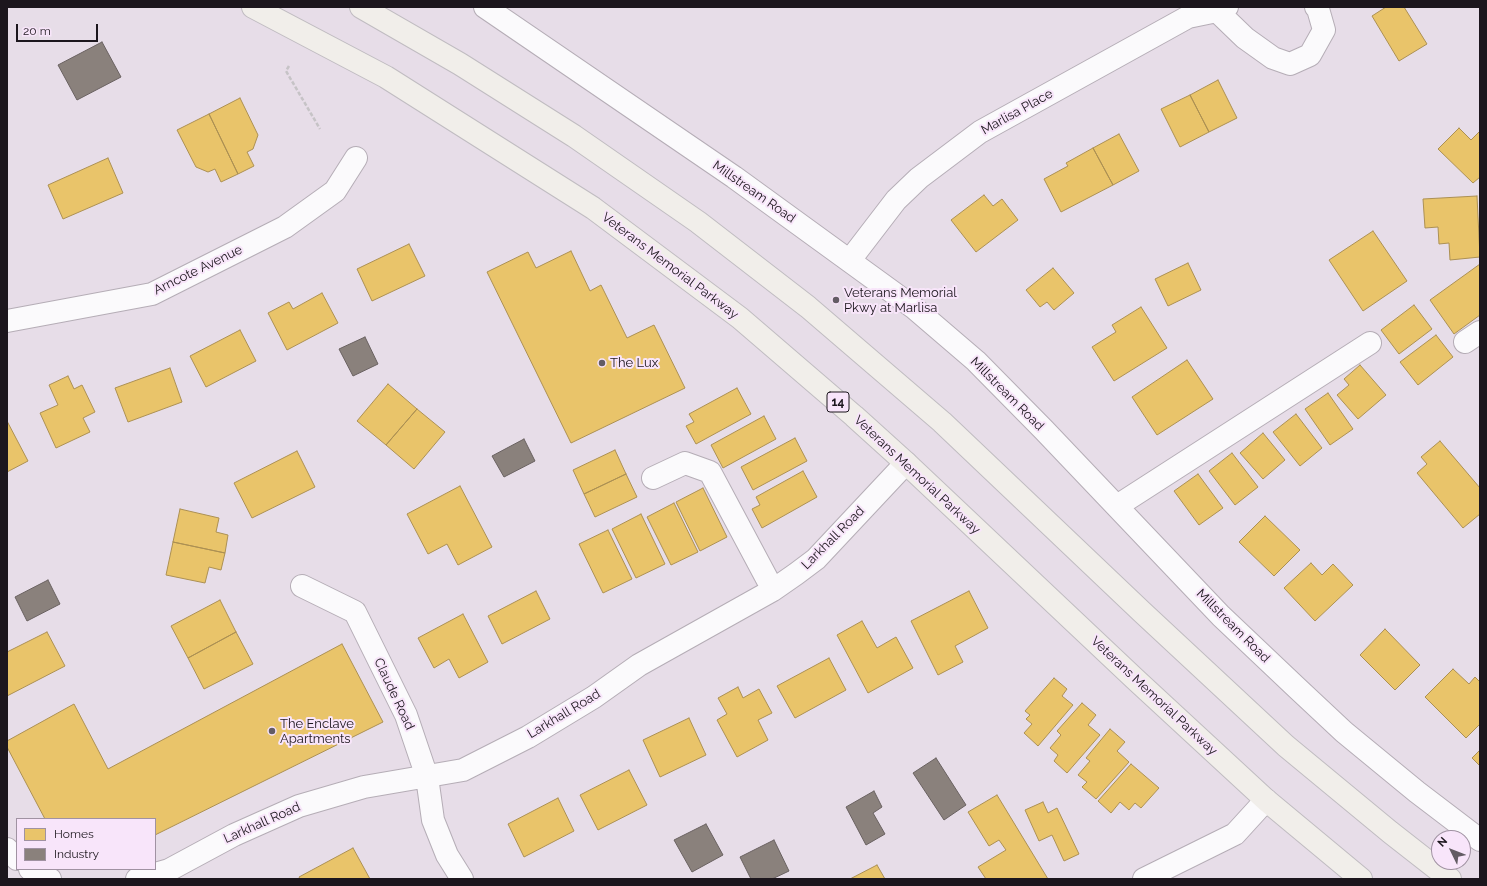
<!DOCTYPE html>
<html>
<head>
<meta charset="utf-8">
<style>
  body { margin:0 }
  #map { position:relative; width:1487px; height:886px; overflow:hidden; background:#e7dde8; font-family:Raleway,sans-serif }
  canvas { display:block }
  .frame { position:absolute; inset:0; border:8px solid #1c161d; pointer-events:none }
  .legend { position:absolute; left:16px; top:818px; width:140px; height:52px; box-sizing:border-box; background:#f8e5fa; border:1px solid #a092a2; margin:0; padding:5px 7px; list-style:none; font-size:12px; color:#1c161d }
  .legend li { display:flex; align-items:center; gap:8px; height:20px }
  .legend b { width:20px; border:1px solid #a092a2 }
  .north { position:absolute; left:1431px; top:830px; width:40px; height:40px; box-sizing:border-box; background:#f8e5fa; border:1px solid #a092a2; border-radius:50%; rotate:313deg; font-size:11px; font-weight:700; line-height:16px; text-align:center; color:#1c161d }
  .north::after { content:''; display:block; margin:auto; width:14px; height:18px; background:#635c64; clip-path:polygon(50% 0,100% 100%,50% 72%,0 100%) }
  .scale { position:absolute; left:16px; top:24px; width:82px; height:18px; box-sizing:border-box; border:2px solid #1c161d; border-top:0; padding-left:5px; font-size:12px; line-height:14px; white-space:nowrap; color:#1c161d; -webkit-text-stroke:3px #f8e5fa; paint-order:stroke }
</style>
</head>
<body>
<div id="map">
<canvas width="1487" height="886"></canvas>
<div class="frame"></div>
<ul class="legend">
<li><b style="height:11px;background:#e9c46a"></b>Homes</li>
<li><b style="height:11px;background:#8a817c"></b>Industry</li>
</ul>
<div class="north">N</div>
<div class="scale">20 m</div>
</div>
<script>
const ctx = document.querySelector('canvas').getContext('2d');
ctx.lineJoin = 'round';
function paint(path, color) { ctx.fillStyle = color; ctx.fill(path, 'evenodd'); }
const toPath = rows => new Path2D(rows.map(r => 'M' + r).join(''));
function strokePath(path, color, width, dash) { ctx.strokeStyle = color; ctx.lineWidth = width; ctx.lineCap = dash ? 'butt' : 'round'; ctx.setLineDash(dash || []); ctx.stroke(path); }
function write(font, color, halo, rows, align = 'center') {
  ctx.font = font + ' Raleway,sans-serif'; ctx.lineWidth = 4; ctx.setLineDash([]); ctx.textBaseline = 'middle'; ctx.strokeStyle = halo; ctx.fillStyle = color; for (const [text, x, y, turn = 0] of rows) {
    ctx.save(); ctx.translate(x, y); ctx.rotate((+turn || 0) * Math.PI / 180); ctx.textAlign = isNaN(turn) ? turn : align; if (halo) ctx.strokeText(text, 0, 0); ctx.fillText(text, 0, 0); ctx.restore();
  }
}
const homes = toPath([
  [1386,7,1404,7,1427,44,1399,61,1372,16,1386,7],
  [1218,80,1237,118,1209,132,1190,95,1218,80],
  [1190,95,1209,132,1180,147,1161,109,1190,95],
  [240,98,258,135,253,149,247,152,254,166,238,174,209,114,240,98],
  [209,114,238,174,221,182,215,169,208,172,196,167,177,130,209,114],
  [1459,128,1471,140,1480,131,1480,177,1473,183,1438,149,1459,128],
  [1119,134,1139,171,1113,185,1093,148,1119,134],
  [1093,148,1113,185,1061,212,1044,179,1068,166,1066,163,1093,148],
  [108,158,123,193,63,219,48,185,108,158],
  [984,195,993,206,1002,199,1018,220,976,252,951,220,984,195],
  [1477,196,1480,257,1450,260,1449,243,1439,244,1438,227,1425,228,1423,199,1477,196],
  [1373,231,1407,281,1363,311,1329,260,1373,231],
  [409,244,425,276,372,301,357,269,409,244],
  [571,251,590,291,601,285,627,338,654,325,685,388,571,443,487,272,528,252,536,268,571,251],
  [1188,263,1201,290,1168,306,1155,279,1188,263],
  [1480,264,1480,315,1454,334,1430,300,1480,264],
  [1053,268,1074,293,1054,310,1047,302,1040,307,1026,290,1053,268],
  [322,293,338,323,287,350,268,313,289,302,293,309,322,293],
  [1414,305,1432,329,1399,354,1381,330,1414,305],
  [1141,307,1167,348,1114,381,1092,347,1116,332,1112,325,1141,307],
  [240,330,256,361,206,387,190,356,240,330],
  [1436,335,1453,357,1418,385,1400,362,1436,335],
  [1187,360,1213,399,1157,435,1132,397,1187,360],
  [1360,365,1386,395,1358,419,1337,395,1349,385,1344,379,1360,365],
  [170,368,182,402,128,422,115,388,170,368],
  [68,376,74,389,82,385,95,412,83,418,90,432,56,448,40,413,58,405,49,385,68,376],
  [388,384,417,409,386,445,357,421,388,384],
  [737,388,751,414,696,444,686,426,694,422,689,414,737,388],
  [1328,393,1353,429,1330,445,1305,409,1328,393],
  [417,409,445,432,414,469,386,445,417,409],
  [1296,414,1322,448,1300,466,1273,432,1296,414],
  [764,416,776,439,723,468,711,445,764,416],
  [7,421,28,461,7,472,7,421],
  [1263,433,1285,460,1263,479,1240,453,1263,433],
  [795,438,807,461,753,490,741,467,795,438],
  [1440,441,1480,488,1480,514,1463,528,1417,473,1427,464,1421,457,1440,441],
  [615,450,626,474,584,494,573,470,615,450],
  [297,451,315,487,252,518,234,483,297,451],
  [1232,453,1258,487,1235,505,1209,471,1232,453],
  [803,471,817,497,762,528,752,509,760,505,756,497,803,471],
  [626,474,637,497,595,517,584,494,626,474],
  [1198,474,1223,508,1199,525,1174,491,1198,474],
  [460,486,492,547,458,565,447,544,428,554,407,514,460,486],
  [703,488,727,537,700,551,676,502,703,488],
  [674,503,698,552,671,565,647,517,674,503],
  [180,509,219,518,216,532,228,535,225,553,173,542,180,509],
  [641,514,665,564,636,578,612,529,641,514],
  [1265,516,1300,550,1274,576,1239,542,1265,516],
  [608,530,632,579,603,593,579,544,608,530],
  [173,542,225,553,221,570,209,567,205,583,166,575,173,542],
  [1311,563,1322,575,1333,564,1353,585,1315,621,1284,588,1311,563],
  [536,591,550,619,502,644,488,616,536,591],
  [969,591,988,628,955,646,963,662,938,675,911,621,969,591],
  [220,600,236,632,188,658,171,626,220,600],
  [463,614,488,662,459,678,449,659,434,668,418,638,463,614],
  [862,621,877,648,896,637,913,668,868,693,837,635,862,621],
  [1385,629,1420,665,1395,690,1360,655,1385,629],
  [47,632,65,666,7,696,7,652,47,632],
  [236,632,253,664,204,689,188,658,236,632],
  [342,644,383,722,155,835,155,819,45,819,7,747,7,741,74,704,108,769,342,644],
  [829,658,846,690,795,718,777,686,829,658],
  [1453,669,1469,684,1475,677,1480,682,1480,724,1466,738,1425,697,1453,669],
  [1054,678,1067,689,1062,696,1073,705,1038,746,1024,733,1032,724,1026,719,1030,715,1025,711,1054,678],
  [738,687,743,698,759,689,772,713,758,720,768,740,737,757,717,720,727,714,718,698,738,687],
  [1082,703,1096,715,1088,725,1100,735,1067,773,1054,761,1058,755,1050,748,1061,735,1057,731,1082,703],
  [689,718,706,755,660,777,643,740,689,718],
  [1110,729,1125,742,1117,751,1129,762,1096,799,1082,787,1087,782,1078,775,1090,761,1086,758,1110,729],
  [1480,750,1480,766,1472,758,1480,750],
  [1131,764,1159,788,1141,808,1135,803,1129,810,1120,802,1111,813,1098,801,1131,764],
  [629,770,647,805,598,830,580,795,629,770],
  [997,795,1048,879,986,879,978,867,1006,850,999,840,989,846,968,812,997,795],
  [558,798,574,831,524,857,508,824,558,798],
  [1043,802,1048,813,1057,808,1079,854,1064,861,1052,835,1039,841,1025,810,1043,802],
  [353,848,370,879,300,879,299,877,353,848],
  [877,865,885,879,850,879,877,865]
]);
paint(homes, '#e9c46a');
strokePath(homes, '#ac9053', 1);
const industry = toPath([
  [102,42,121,77,77,100,58,65,102,42],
  [365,337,378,364,353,376,339,349,365,337],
  [524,439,535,461,504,477,492,456,524,439],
  [48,580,60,604,27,621,15,597,48,580],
  [936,758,966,805,944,820,913,773,936,758],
  [874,791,882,807,873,813,885,834,866,845,846,807,874,791],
  [706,824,723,855,692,872,674,840,706,824],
  [774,840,789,871,772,879,751,879,740,857,774,840]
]);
paint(industry, '#8a817c');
strokePath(industry, '#696160', 1);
const minor = toPath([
  [485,7,734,177,913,307,976,361,1044,430,1221,616,1297,688,1344,732,1417,792,1480,840],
  [1217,11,1245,38,1273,58,1290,64,1310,55,1324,30,1318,9,1316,7],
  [850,260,896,200,919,178,980,132,1188,17,1217,11,1227,7],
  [7,321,152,294,285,227,335,191,356,158],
  [1465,342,1480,332],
  [653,478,685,463,710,472,773,590],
  [1117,506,1370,343],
  [302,586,355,612,406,715,427,777,433,820,447,855,462,879],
  [7,849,17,859],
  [30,869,50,879],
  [137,879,169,870,234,835,299,806,364,787,463,770,528,737,594,697,639,665,773,590,796,574,816,559,906,463],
  [1144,879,1235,834,1266,800]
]);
const major = toPath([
  [253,7,386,77,593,208,740,318,854,416,906,463,1135,679,1266,800,1361,879],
  [361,7,460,64,574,136,698,222,808,307,942,422,1142,612,1286,746,1390,832,1450,879]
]);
strokePath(minor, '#b5adb6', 24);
strokePath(major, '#c0bcc1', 24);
strokePath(toPath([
  [289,66,286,71,320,129]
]), '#c6c3c6', 2.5, [4, 2]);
strokePath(minor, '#fbfafc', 22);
strokePath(major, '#f1eeea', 22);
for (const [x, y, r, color] of [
  [836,300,4,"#635c64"],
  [602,363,4,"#635c64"],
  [272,731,4,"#635c64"]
]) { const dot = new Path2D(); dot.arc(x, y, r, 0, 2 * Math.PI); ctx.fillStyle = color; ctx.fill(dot); strokePath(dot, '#f8e5fa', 1.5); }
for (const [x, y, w] of [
  [838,402,22]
]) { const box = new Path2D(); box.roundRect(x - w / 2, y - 10, w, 20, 3); ctx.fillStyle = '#f8e5fa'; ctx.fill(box); strokePath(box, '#1c161d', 1); }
write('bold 12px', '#1c161d', null, [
  ["14",838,402]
]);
write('13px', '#1c161d', '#f8e5fa', [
  ["Marlisa Place",1017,112,-29],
  ["Millstream Road",754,192,35],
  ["Veterans Memorial Parkway",670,266,37],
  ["Arncote Avenue",198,270,-26],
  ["Millstream Road",1007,394,45],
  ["Veterans Memorial Parkway",917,475,43],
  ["Larkhall Road",833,538,-45],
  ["Millstream Road",1233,626,45],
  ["Claude Road",394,694,65],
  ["Veterans Memorial Parkway",1154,696,43],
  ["Larkhall Road",564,714,-31],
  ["Larkhall Road",262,823,-24]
]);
write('13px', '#1c161d', '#f8e5fa', [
  ["Veterans Memorial",844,293],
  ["Pkwy at Marlisa",844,308],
  ["The Lux",610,363],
  ["The Enclave",280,724],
  ["Apartments",280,739]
], 'left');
</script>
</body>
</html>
